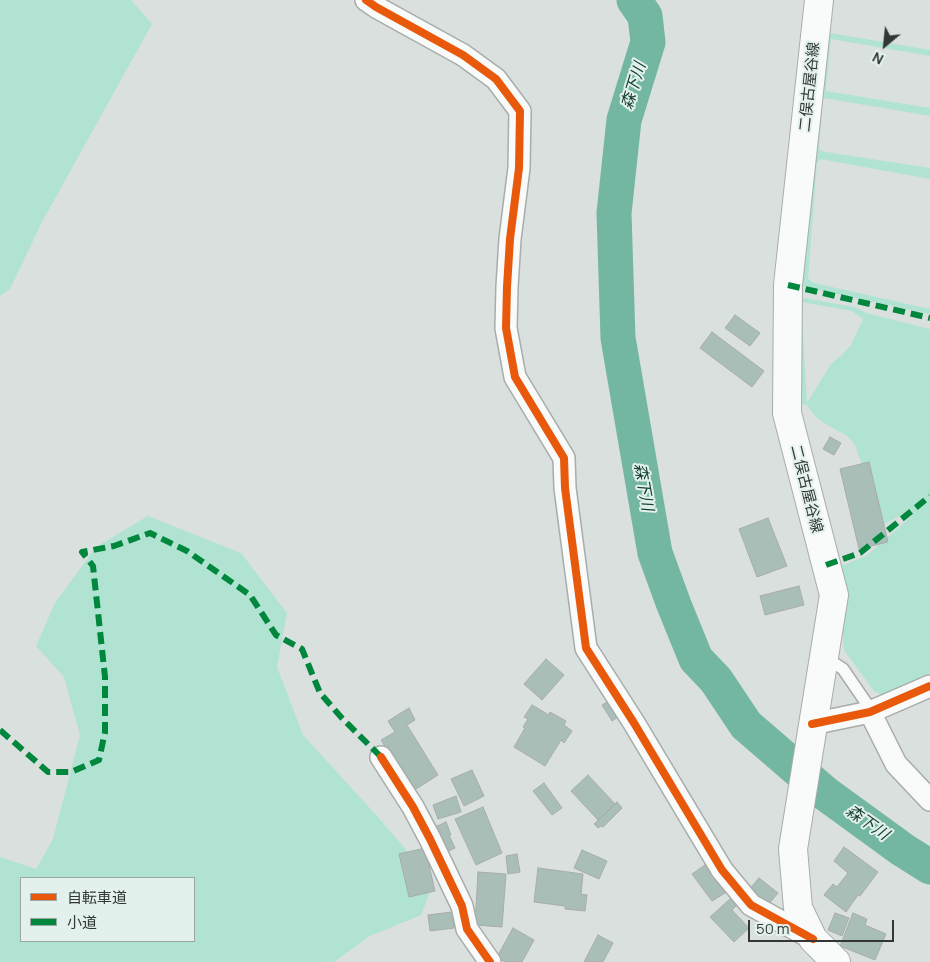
<!DOCTYPE html>
<html>
<head>
<meta charset="utf-8">
<style>
  body { margin:0 }
  #map { position:relative; width:930px; height:962px; overflow:hidden; background:#dae0de; font-family:Manrope,"Noto Sans JP",sans-serif }
  canvas { display:block }
  .legend { position:absolute; left:20px; top:877px; width:175px; height:65px; box-sizing:border-box; background:#e3f1ec; border:1px solid #9ca7a3; margin:0; padding:6px 9px; list-style:none; font-size:15px; color:#323735 }
  .legend li { display:flex; align-items:center; gap:10px; height:25px }
  .legend b { width:25px; border:1px solid #9ca7a3 }
  .north { position:absolute; left:860px; top:20px; width:50px; height:50px; -webkit-text-stroke:4px #e3f1ec; paint-order:stroke; rotate:208deg; font-size:14px; font-weight:700; line-height:20px; text-align:center; color:#323735 }
  .north::after { content:''; display:block; margin:auto; width:18px; height:22px; background:#323735; clip-path:polygon(50% 0,100% 100%,50% 72%,0 100%) }
  .scale { position:absolute; left:748px; top:920px; width:146px; height:22px; box-sizing:border-box; border:2px solid #323735; border-top:0; padding-left:6px; font-size:15px; line-height:18px; white-space:nowrap; color:#323735; -webkit-text-stroke:4px #e3f1ec; paint-order:stroke }
</style>
</head>
<body>
<div id="map">
<canvas width="930" height="962"></canvas>
<ul class="legend">
<li><b style="height:6px;background:#e8590c"></b>自転車道</li>
<li><b style="height:6px;background:#00873e"></b>小道</li>
</ul>
<div class="north">N</div>
<div class="scale">50 m</div>
</div>
<script>
const ctx = document.querySelector('canvas').getContext('2d');
ctx.lineJoin = 'round';
function paint(path, color) { ctx.fillStyle = color; ctx.fill(path, 'evenodd'); }
const toPath = rows => new Path2D(rows.map(r => 'M' + r).join(''));
function strokePath(path, color, width, dash) { ctx.strokeStyle = color; ctx.lineWidth = width; ctx.lineCap = dash ? 'butt' : 'round'; ctx.setLineDash(dash || []); ctx.stroke(path); }
function write(font, color, halo, rows, align = 'center') {
  ctx.font = font + ' Manrope,"Noto Sans JP",sans-serif'; ctx.lineWidth = 4; ctx.setLineDash([]); ctx.textBaseline = 'middle'; ctx.strokeStyle = halo; ctx.fillStyle = color; for (const [text, x, y, turn = 0] of rows) {
    ctx.save(); ctx.translate(x, y); ctx.rotate((+turn || 0) * Math.PI / 180); ctx.textAlign = isNaN(turn) ? turn : align; if (halo) ctx.strokeText(text, 0, 0); ctx.fillText(text, 0, 0); ctx.restore();
  }
}
paint(toPath([
  [0,0,131,0,152,24,42,222,10,289,0,296],
  [830,0,833,0,830,33,930,50,930,56,831,39,826,91,930,108,930,116,823,98,819,150,826,152,930,168,930,179,820,159,817,163,808,279,814,283,930,309,930,314,800,286],
  [804,298,855,307,866,313,930,329,930,673,881,695,874,691,844,650,836,568,866,556,912,516,909,511,883,525,855,445,846,435,827,425,816,417,806,404,799,406,797,300],
  [801,302,852,311,863,319,851,345,843,354,831,364,807,403],
  [148,516,241,553,287,613,277,667,303,735,377,816,434,882,421,915,370,936,334,962,0,962,0,857,36,869,53,839,80,735,64,677,36,646,55,603,96,547],
  [21,878,194,878,194,941,21,941]
]), '#b1e3d2');
strokePath(toPath([
  [634,0,645,16,648,42,624,120,614,213,618,338,655,553,674,605,696,659,716,680,746,725,826,794,903,850,930,867]
]), '#73b6a2', 35);
const building = toPath([
  [735,315,760,333,750,346,725,328,735,315],
  [712,332,764,371,752,387,700,348,712,332],
  [830,437,841,443,834,455,823,449,830,437],
  [869,462,888,542,859,549,840,469,869,462],
  [768,518,787,566,757,577,739,529,768,518],
  [799,586,804,605,765,615,760,596,799,586],
  [546,659,564,675,542,700,524,684,546,659],
  [611,700,621,715,612,721,602,705,611,700],
  [532,705,549,715,550,712,566,721,564,725,572,731,564,743,561,740,545,766,514,747,525,728,523,727,528,719,524,717,532,705],
  [409,708,415,720,407,725,438,775,413,791,381,740,395,732,388,721,409,708],
  [472,770,484,796,464,806,451,779,472,770],
  [588,775,615,804,598,820,571,791,588,775],
  [544,783,562,808,552,815,533,791,544,783],
  [456,796,461,812,438,819,433,805,456,796],
  [617,802,622,808,603,827,601,826,598,828,594,824,617,802],
  [483,807,502,853,476,865,455,819,483,807],
  [446,822,451,835,449,835,455,848,444,853,433,828,446,822],
  [844,847,878,872,860,896,858,895,846,912,824,895,833,884,837,887,848,873,834,861,844,847],
  [425,848,435,891,409,897,399,854,425,848],
  [582,850,607,861,599,879,574,868,582,850],
  [517,854,520,872,508,874,506,856,517,854],
  [705,865,725,893,712,901,692,874,705,865],
  [538,868,583,874,581,894,587,895,585,911,565,909,565,906,534,902,538,868],
  [478,872,506,874,502,927,475,925,478,872],
  [759,878,778,893,767,906,748,891,759,878],
  [731,898,737,905,732,910,749,928,734,942,710,917,731,898],
  [452,912,454,928,430,931,428,915,452,912],
  [835,913,849,918,842,936,828,930,835,913],
  [853,913,867,919,865,925,886,934,875,960,840,946,853,913],
  [513,928,534,940,522,962,505,962,497,957,513,928],
  [598,935,613,943,603,962,584,962,598,935]
]);
paint(building, '#aabeb8');
strokePath(building, '#a7acab', 1);
const lane = toPath([
  [825,659,834,663,843,669,869,707,870,712]
]);
const street = toPath([
  [366,0,376,7,463,55,496,79,520,111,519,168,510,239,507,287,506,328,515,377,564,458,565,488,586,648,634,723,722,870,751,905,813,939],
  [870,712,896,764,930,800],
  [812,724,870,712,930,686],
  [381,757,413,807,430,839,462,906,467,929,490,962]
]);
const secondary = toPath([
  [819,0,788,285,787,413,834,595,793,849,798,908,813,939,836,962]
]);
strokePath(lane, '#a8adab', 14);
strokePath(street, '#a8adab', 24);
strokePath(secondary, '#a8adab', 30);
strokePath(lane, '#f9fafa', 11);
strokePath(street, '#f9fafa', 21);
strokePath(secondary, '#f9fafa', 28);
strokePath(toPath([
  [788,285,930,318],
  [826,565,860,553,930,496],
  [0,730,48,772,71,772,99,760,105,732,105,677,93,566,82,552,114,546,150,533,187,551,250,595,276,635,302,649,320,693,341,717,381,757]
]), '#00873e', 6, [12, 6]);
strokePath(toPath([
  [366,0,376,7,463,55,496,79,520,111,519,168,510,239,507,287,506,328,515,377,564,458,565,488,586,648,634,723,722,870,751,905,813,939],
  [812,724,870,712,930,686],
  [381,757,413,807,430,839,462,906,467,929,490,962]
]), '#e8590c', 8);
write('15px', '#323735', '#e3f1ec', [
  ["二俣古屋谷線",810,87,-84],
  ["二俣古屋谷線",806,489,76]
]);
write('italic 16px', '#174135', '#e3f1ec', [
  ["森下川",634,86,-73],
  ["森下川",643,487,80],
  ["森下川",867,823,35]
]);
</script>
</body>
</html>
